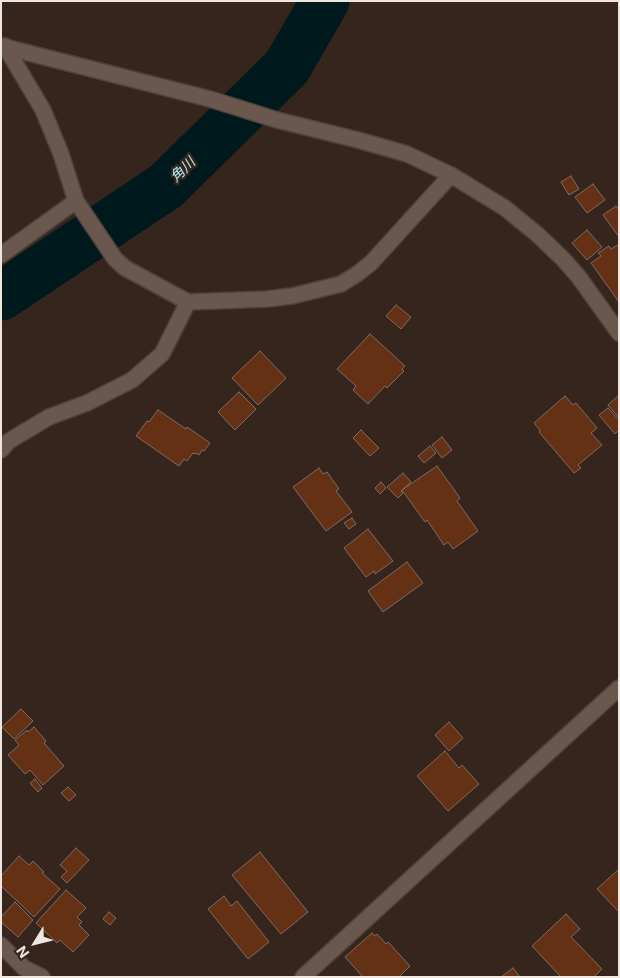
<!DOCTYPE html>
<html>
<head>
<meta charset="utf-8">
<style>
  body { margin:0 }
  #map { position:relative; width:620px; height:978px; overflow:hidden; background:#35251d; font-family:Inter,sans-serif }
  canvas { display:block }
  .frame { position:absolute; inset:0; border:2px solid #f0e6e0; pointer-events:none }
  .north { position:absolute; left:10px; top:918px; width:50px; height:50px; -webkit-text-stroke:4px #35251d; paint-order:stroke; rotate:234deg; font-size:14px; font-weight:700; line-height:20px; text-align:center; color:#f0e6e0 }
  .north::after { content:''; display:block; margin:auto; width:18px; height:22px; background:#f0e6e0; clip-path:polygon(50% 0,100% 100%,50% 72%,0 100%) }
</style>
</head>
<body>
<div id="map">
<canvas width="620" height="978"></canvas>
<div class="frame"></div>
<div class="north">N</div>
</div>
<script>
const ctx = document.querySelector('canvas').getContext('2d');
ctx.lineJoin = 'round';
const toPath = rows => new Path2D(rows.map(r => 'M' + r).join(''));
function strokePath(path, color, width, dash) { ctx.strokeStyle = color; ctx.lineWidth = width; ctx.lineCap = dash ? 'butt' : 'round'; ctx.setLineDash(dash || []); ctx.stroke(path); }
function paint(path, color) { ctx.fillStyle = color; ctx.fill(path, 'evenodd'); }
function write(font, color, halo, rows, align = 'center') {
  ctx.font = font + ' Inter,"Noto Sans JP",sans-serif'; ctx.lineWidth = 5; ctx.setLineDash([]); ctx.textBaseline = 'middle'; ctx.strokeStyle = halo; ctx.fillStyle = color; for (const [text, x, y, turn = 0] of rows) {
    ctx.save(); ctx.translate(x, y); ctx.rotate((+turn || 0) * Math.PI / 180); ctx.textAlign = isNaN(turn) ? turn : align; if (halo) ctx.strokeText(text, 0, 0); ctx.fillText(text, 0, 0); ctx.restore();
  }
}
strokePath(toPath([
  [1,296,166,186,287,67,325,1]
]), '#00191d', 49);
const building = toPath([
  [571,176,579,189,569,195,561,182,571,176],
  [593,184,605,200,587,213,575,197,593,184],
  [616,206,619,210,619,237,603,215,616,206],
  [587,230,602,247,587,260,572,243,587,230],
  [618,245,619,246,619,302,591,263,601,256,598,253,609,246,611,249,618,245],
  [396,305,411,317,401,329,386,316,396,305],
  [370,334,405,366,402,369,404,371,387,388,385,386,368,404,353,390,356,386,337,369,370,334],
  [260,351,286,378,258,405,232,378,260,351],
  [239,392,256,409,235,430,218,412,239,392],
  [619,395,619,418,608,405,619,395],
  [565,396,573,405,576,403,597,428,591,433,602,445,578,465,581,468,574,473,539,432,540,430,534,423,565,396],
  [608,408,619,420,619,430,615,434,599,415,608,408],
  [158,410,186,429,187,427,210,443,204,451,202,450,199,455,196,453,196,454,193,453,187,461,184,459,179,466,136,436,147,421,149,422,158,410],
  [361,430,379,448,370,456,353,438,361,430],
  [442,437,452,450,442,458,432,445,442,437],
  [430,446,436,453,424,463,418,456,430,446],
  [437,466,460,498,457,501,478,531,453,549,448,542,444,545,427,520,425,522,402,490,437,466],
  [319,468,323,474,327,472,339,489,336,491,352,512,326,531,293,487,319,468],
  [403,473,411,482,401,491,403,493,398,498,387,487,403,473],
  [381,482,386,488,380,494,375,488,381,482],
  [352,518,356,524,349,529,344,523,352,518],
  [368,529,393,561,375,574,374,571,366,577,344,548,368,529],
  [407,562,423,583,383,612,368,591,407,562],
  [21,709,33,721,14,739,2,727,21,709],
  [449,722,463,738,449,751,435,735,449,722],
  [34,727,46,741,44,743,64,766,43,785,30,770,25,774,8,755,19,745,15,740,27,730,28,732,34,727],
  [445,751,459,768,462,765,479,784,448,811,417,776,445,751],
  [35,779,42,788,38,792,30,783,35,779],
  [68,787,76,795,69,801,61,793,68,787],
  [76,848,89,860,67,883,61,877,67,871,60,865,76,848],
  [260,852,308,912,281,934,232,875,260,852],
  [19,856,29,865,33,861,44,872,42,873,60,889,34,917,1,886,1,876,19,856],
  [619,869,619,912,597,889,619,869],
  [66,890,86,908,77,917,82,922,79,925,89,935,73,952,60,940,57,943,36,923,66,890],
  [224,896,231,906,237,901,269,942,248,959,208,909,224,896],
  [15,902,33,920,18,937,1,922,1,917,15,902],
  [109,912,116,918,110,925,103,919,109,912],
  [566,914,580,929,571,937,602,969,594,977,561,977,532,946,566,914],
  [372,933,374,936,377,934,386,944,388,942,410,966,399,977,363,977,345,957,372,933],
  [513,968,520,977,501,977,513,968]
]);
paint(building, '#643115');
strokePath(building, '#7f6c63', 1);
const minor = toPath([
  [5,46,43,110,61,154,76,201,115,259,125,268,188,302,267,299,292,296,341,284,357,274,371,263,451,175],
  [1,255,76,201],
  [1,450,9,441,49,417,87,403,132,380,162,354,188,302],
  [1,945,24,968,42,977],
  [303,977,619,688]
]);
const tertiary = toPath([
  [1,46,210,99,277,120,358,140,407,154,451,175,505,208,538,235,563,259,578,276,619,333]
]);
strokePath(minor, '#4f423b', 18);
strokePath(tertiary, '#4f423b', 18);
strokePath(minor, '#6a584f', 15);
strokePath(tertiary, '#6a584f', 15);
write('italic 14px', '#aef0fb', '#35251d', [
  ["角川",183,170,-45]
]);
</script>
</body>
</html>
